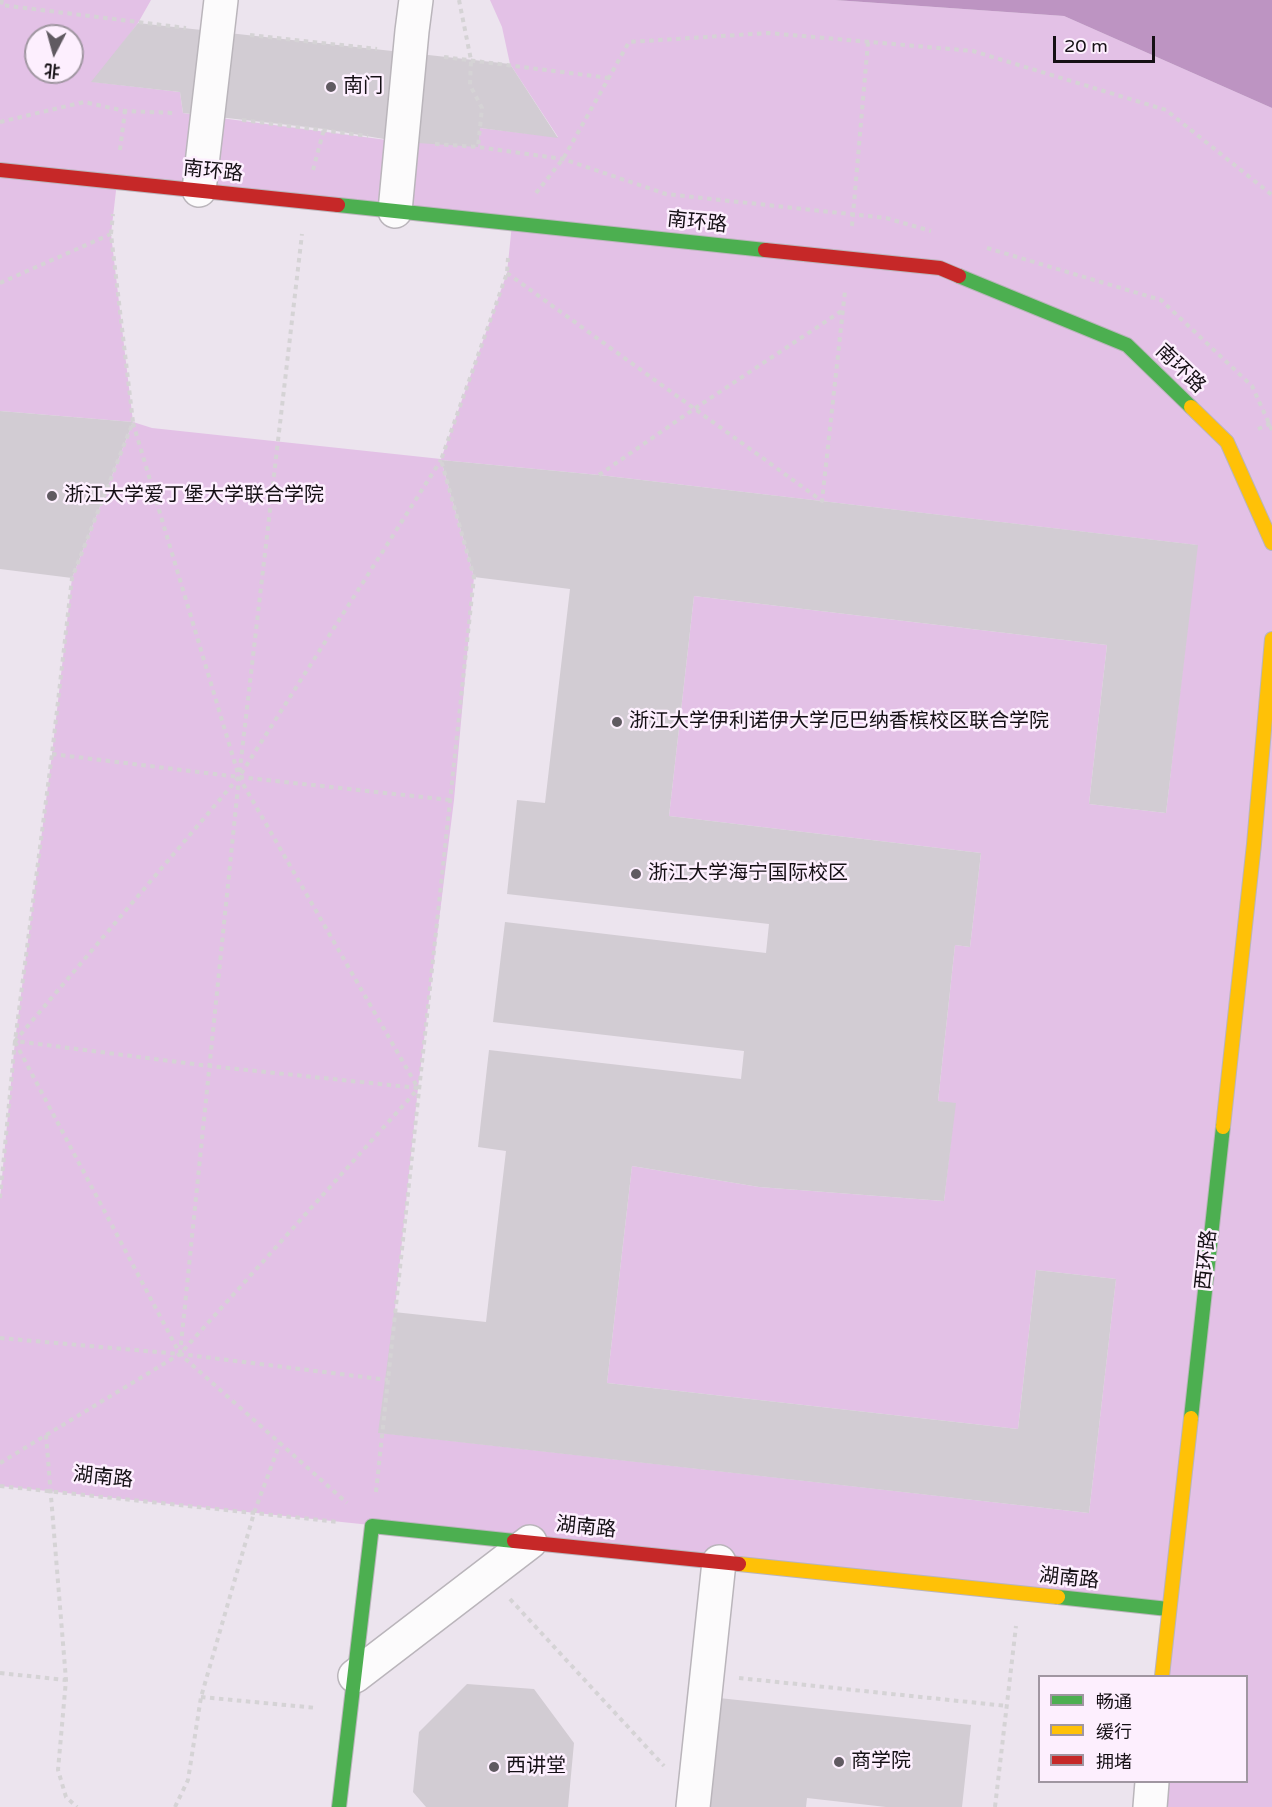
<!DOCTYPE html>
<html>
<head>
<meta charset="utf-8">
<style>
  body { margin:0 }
  #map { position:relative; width:1272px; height:1807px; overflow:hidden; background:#ece4ee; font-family:"Varela Round","Noto Sans SC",sans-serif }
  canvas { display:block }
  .legend { position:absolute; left:1038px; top:1675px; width:210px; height:108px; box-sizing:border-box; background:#fdeffe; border:2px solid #a096a1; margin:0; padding:8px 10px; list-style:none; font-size:18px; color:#151015 }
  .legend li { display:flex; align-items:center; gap:12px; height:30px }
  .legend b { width:30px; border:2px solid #a096a1 }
  .north { position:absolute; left:24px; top:24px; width:60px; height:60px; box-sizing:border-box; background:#fdeffe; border:2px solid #a096a1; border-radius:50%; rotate:186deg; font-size:16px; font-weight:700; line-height:24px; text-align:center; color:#151015 }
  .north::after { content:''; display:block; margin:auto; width:21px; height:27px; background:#605a61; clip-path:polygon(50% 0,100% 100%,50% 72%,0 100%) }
  .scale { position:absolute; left:1053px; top:36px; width:102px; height:27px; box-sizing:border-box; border:3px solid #151015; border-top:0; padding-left:8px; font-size:18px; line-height:21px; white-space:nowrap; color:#151015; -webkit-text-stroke:4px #fdeffe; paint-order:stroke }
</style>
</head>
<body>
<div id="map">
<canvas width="1272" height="1807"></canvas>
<ul class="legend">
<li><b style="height:8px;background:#4caf50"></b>畅通</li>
<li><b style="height:8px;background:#ffc107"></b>缓行</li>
<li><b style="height:8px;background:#c62828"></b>拥堵</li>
</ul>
<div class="north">北</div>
<div class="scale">20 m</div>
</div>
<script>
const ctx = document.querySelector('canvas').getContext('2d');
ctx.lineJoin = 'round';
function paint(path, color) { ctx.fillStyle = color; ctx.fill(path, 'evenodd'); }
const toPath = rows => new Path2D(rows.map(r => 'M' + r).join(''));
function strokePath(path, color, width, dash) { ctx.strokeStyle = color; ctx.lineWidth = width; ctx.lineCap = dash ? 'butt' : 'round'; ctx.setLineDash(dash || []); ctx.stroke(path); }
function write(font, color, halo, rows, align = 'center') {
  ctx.font = font + ' "Varela Round","Noto Sans SC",sans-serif'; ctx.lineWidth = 5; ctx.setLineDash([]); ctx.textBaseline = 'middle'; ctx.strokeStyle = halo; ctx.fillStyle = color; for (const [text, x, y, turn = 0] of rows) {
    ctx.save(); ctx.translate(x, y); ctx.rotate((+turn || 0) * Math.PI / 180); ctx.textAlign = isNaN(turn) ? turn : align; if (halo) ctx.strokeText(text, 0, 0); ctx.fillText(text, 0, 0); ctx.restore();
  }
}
paint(toPath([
  [0,0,151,0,138,23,94,82,180,92,183,113,402,142,480,128,558,137,510,64,502,27,490,0,835,0,1064,16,1272,108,1272,1807,1151,1807,1154,1782,1246,1782,1246,1676,1165,1676,1168,1609,0,1486,0,1198,15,1041,52,754,72,578,133,422,0,411],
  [36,36,72,36,72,72,36,72],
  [117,182,512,224,507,273,441,459,152,428,133,422,111,234],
  [441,460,599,475,1197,545,1166,813,1089,804,1107,645,694,596,669,816,981,853,970,947,955,945,938,1101,955,1104,944,1201,759,1187,632,1166,607,1383,1018,1429,1036,1270,1116,1279,1089,1513,382,1433,418,1088,454,800,474,577]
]), '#e3c1e6');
paint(toPath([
  [835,0,1272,0,1272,108,1064,16]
]), '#bd94c2');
paint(toPath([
  [138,23,510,64,558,138,480,128,478,147,402,142,324,129,183,113,180,92,91,82],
  [0,411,133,422,72,578,0,569],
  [441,460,599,475,1198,545,1166,813,1089,804,1107,645,694,596,669,816,981,853,970,947,955,945,938,1101,956,1103,944,1201,759,1187,632,1166,607,1383,1018,1429,1036,1270,1116,1279,1089,1513,378,1433,394,1312,486,1322,506,1151,478,1147,489,1050,741,1079,744,1051,493,1022,505,922,766,953,769,924,507,894,517,800,545,803,570,589,474,577],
  [467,1684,534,1689,574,1743,568,1807,426,1807,413,1792,419,1732],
  [719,1698,971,1725,962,1807,886,1807,807,1798,806,1807,707,1807]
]), '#d2ccd3');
const street = toPath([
  [199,190,221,0],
  [395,211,412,31,416,0],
  [355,1676,530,1542],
  [693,1807,719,1562],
  [1150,1807,1152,1782]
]);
const fast = toPath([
  [338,205,765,250],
  [959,276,1127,345,1191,407],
  [1191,1418,1223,1127],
  [1058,1597,1168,1609],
  [339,1807,372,1526,514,1541]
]);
const slow = toPath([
  [1191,407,1227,442,1272,543],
  [1223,1127,1254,844,1272,639],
  [739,1564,1058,1597],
  [1162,1676,1191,1418]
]);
const jam = toPath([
  [0,170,338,205],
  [765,250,940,268,959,276],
  [514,1541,739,1564]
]);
strokePath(street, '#bab5bb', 36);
strokePath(fast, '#bab5bb', 16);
strokePath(slow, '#bab5bb', 16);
strokePath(jam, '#bab5bb', 16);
strokePath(toPath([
  [2,0,1,5,186,28],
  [459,0,471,60,470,85,482,108,478,147],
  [250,35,377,49],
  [444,57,609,78],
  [242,120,368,136],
  [0,122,84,102,125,111,175,113],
  [435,144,478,147,563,159,666,194,886,218,931,231],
  [120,150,125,111],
  [313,170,324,129],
  [536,193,563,159,629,42,768,33,973,51,1166,110,1272,195],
  [852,226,868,42],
  [987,248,1161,300,1252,386,1272,430],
  [507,273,822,501,845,291],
  [0,283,111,234],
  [133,423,239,777,418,1088],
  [1258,429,1272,423],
  [599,475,694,409,843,310],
  [52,754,239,777,450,800],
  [15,1042,180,1354,347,1503],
  [418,1088,209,1066,15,1041,239,777,441,460],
  [0,1198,15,1041,52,754,72,578,133,422,111,234,113,214],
  [0,1338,180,1354,388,1380],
  [180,1354,239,777,302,234],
  [46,1435,66,1680,58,1770,66,1797,77,1807],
  [0,1463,180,1354,418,1089],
  [0,1486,339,1522],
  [376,1492,474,577,441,460,507,273,508,258],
  [510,1599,664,1766],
  [0,1673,66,1680],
  [739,1678,1007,1706],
  [201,1697,317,1708],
  [175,1807,188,1780,201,1697,254,1513,280,1443],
  [995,1807,1016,1626]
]), '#d5d3d5', 4, [4.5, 4.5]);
strokePath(street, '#fcfbfc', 33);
strokePath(fast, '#4caf50', 14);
strokePath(slow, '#ffc107', 14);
strokePath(jam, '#c62828', 14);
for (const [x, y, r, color] of [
  [331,87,6,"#605a61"],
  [52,496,6,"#605a61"],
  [617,722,6,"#605a61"],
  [636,874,6,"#605a61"],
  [839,1762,6,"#605a61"],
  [494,1767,6,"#605a61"]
]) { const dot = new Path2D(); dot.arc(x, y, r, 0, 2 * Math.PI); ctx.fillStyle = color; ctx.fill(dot); strokePath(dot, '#fdeffe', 2); }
write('20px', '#151015', '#fdeffe', [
  ["南门",343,87],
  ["浙江大学爱丁堡大学联合学院",64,496],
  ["浙江大学伊利诺伊大学厄巴纳香槟校区联合学院",629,722],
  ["浙江大学海宁国际校区",648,874],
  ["商学院",851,1762],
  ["西讲堂",506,1767]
], 'left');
write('20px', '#151015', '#fdeffe', [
  ["南环路",213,172,6],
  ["南环路",697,223,6],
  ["南环路",1180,369,44],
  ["西环路",1207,1260,-84],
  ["湖南路",103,1478,6],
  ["湖南路",586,1528,6],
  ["湖南路",1069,1579,6]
]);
</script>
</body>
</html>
